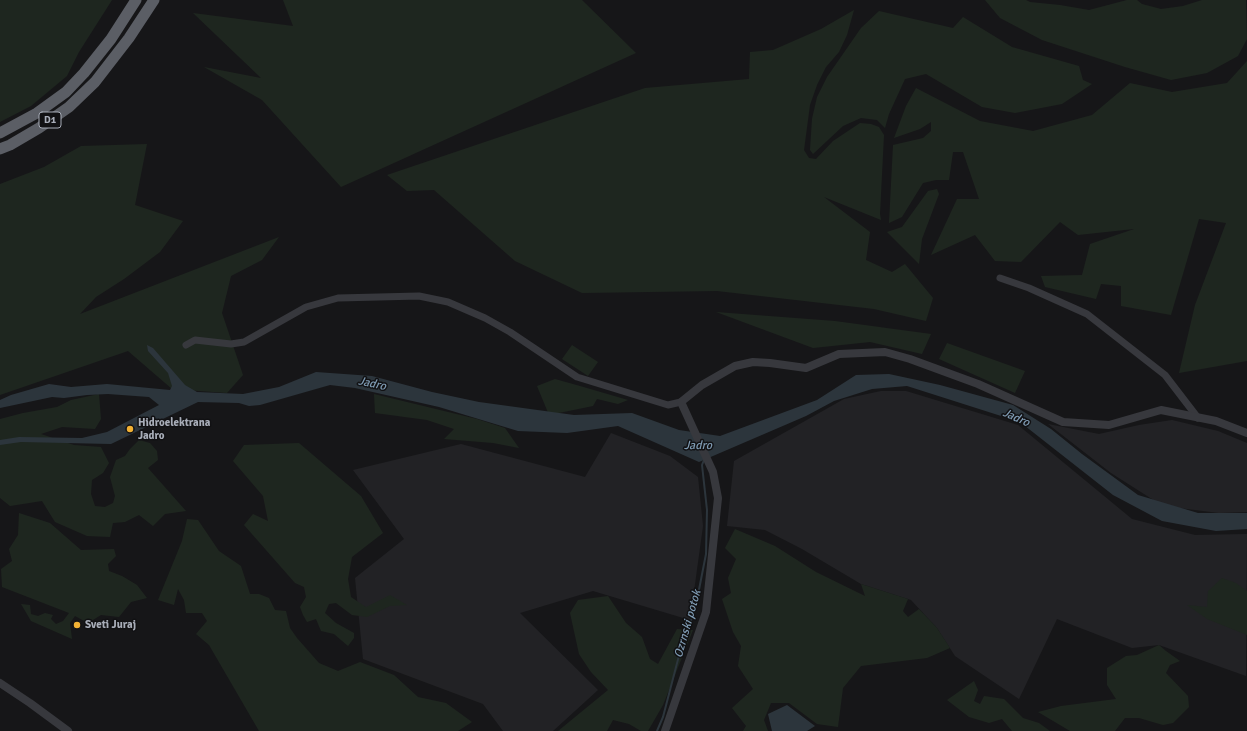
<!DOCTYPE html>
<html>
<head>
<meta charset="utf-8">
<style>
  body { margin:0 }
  canvas { display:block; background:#161618 }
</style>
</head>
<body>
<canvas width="1247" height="731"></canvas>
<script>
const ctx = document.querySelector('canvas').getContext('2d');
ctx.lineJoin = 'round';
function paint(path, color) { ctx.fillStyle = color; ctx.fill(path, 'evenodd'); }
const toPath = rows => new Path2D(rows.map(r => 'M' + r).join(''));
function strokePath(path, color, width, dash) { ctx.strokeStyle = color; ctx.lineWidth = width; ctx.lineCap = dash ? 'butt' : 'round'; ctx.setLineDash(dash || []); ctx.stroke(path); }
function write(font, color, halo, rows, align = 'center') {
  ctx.font = font + ' Signika,sans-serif'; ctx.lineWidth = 3; ctx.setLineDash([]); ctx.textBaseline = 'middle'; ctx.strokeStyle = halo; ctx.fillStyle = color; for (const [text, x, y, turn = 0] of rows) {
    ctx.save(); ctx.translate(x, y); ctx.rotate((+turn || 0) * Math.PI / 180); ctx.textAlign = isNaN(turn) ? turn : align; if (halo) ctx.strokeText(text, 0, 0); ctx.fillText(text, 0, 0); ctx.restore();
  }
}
paint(toPath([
  [881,391,906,391,1018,425,1132,519,1195,535,1247,534,1246,676,1159,645,1132,648,1057,619,1019,699,955,656,937,628,911,600,861,584,802,549,765,530,727,526,734,461,844,399],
  [1172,420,1218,431,1247,443,1247,512,1219,513,1179,508,1155,501,1111,473,1048,424,1099,434,1139,425],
  [611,433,670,456,698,477,703,526,690,620,593,591,520,613,598,690,553,731,503,731,483,704,363,659,355,578,404,539,353,470,461,444,585,477]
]), '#222225');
paint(toPath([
  [0,0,112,0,79,52,67,76,31,106,0,122],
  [283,0,582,0,636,53,341,187,262,100,204,67,261,78,193,13,293,26],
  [985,0,1026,0,1030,2,1060,5,1089,10,1127,0,1137,0,1142,4,1161,9,1183,6,1202,0,1246,0,1247,39,1238,56,1207,73,1171,80,1125,67,1042,40,1000,18],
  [854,10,847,35,839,52,826,67,817,85,810,105,804,150,809,158,816,159,833,141,860,123,871,124,879,127,884,135,880,214,881,220,824,197,870,232,866,260,892,272,905,264,933,298,926,321,874,309,717,291,582,293,515,261,434,190,407,191,387,175,645,88,749,79,750,52,773,50,821,29],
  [879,11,953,28,963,17,1012,47,1079,66,1083,80,1092,84,1062,104,1015,113,982,107,926,74,905,79,889,114,885,128,877,120,861,118,843,126,813,154,810,150,812,119,817,97,827,77,861,28],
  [1247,61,1247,361,1179,373,1195,305,1226,223,1199,219,1171,315,1121,306,1121,286,1101,284,1096,299,1045,287,1041,276,1082,275,1090,244,1134,229,1078,235,1060,222,1021,262,995,261,975,235,931,255,957,199,979,199,963,152,953,152,949,180,936,180,923,183,902,217,889,223,893,145,923,138,931,131,931,122,920,129,894,138,906,106,916,88,980,121,1033,131,1092,115,1130,83,1172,92,1227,83],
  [147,144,135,205,183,221,160,252,124,279,96,297,80,314,279,237,262,260,231,276,222,313,243,375,227,393,172,389,128,351,0,395,0,184,44,167,81,146],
  [937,189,939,194,922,239,919,264,887,232,902,227,928,191],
  [716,312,835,321,931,334,922,354,870,342,813,348],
  [947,343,1025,371,1015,393,939,359],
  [572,345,598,362,588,376,562,359],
  [555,379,580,386,628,400,618,404,597,399,593,406,549,415,537,386],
  [99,394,101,419,95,429,62,427,41,434,74,445,101,447,109,463,103,473,92,480,91,494,95,506,105,507,113,503,115,496,110,477,116,460,125,456,130,449,139,440,150,443,157,451,158,460,148,468,186,511,165,514,153,526,139,515,125,522,113,523,110,537,87,536,55,522,42,501,10,506,0,498,0,419,23,413,57,407,71,400],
  [374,394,477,419,505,428,519,448,493,443,444,439,454,429,427,420,375,413],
  [299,443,361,496,383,533,352,557,348,579,351,597,366,607,390,595,407,605,390,606,367,617,352,615,336,603,329,604,325,613,336,623,354,633,354,638,348,646,334,634,321,631,316,619,307,622,303,615,300,607,306,597,304,587,295,583,244,525,253,514,268,521,263,496,233,461,244,445],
  [19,513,50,523,81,550,114,549,116,556,108,564,109,571,122,576,137,585,147,598,131,602,119,617,101,615,88,623,75,616,70,623,72,639,31,621,21,604,30,605,31,614,38,616,45,613,53,615,51,619,56,624,63,621,69,613,2,587,1,569,12,561,9,549,18,535],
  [187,519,198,520,219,551,241,566,250,594,259,594,269,598,275,610,286,611,290,628,297,638,319,663,338,671,360,662,394,675,418,697,446,703,472,722,458,731,259,731,209,645,196,634,207,621,202,613,186,613,184,600,178,589,174,605,158,600,182,541],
  [735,529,775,546,816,572,865,596,861,584,908,599,903,611,908,617,919,609,937,628,950,648,927,658,861,666,843,688,838,727,817,724,789,703,771,703,764,720,768,731,743,731,746,726,732,708,753,689,738,666,741,646,733,632,722,599,731,593,728,578,736,559,725,548],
  [1222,578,1236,583,1247,591,1247,635,1207,619,1187,605,1207,607,1208,591],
  [608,596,626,623,642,637,650,659,658,664,677,629,693,630,663,705,648,731,641,731,629,724,613,720,607,731,558,731,608,690,591,672,579,654,570,613,578,600],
  [1159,645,1166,651,1180,661,1170,665,1166,673,1188,696,1189,707,1173,723,1163,725,1139,718,1125,718,1115,731,1070,731,1038,712,1061,706,1116,699,1107,685,1107,668,1126,656,1137,655],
  [974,681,978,690,974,701,980,704,984,696,1004,699,1023,718,1039,723,1050,731,1012,731,1002,719,989,723,969,717,947,700]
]), '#1e261f');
paint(toPath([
  [147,345,153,348,185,385,197,392,243,394,279,387,316,372,372,376,432,392,479,402,574,415,632,413,679,430,720,436,817,400,856,375,889,374,940,385,1013,405,1051,429,1082,454,1138,495,1198,513,1247,513,1247,529,1216,531,1162,521,1113,495,1020,422,907,386,872,389,834,401,806,416,699,462,618,426,567,433,518,431,439,407,355,388,330,385,260,405,249,406,239,403,198,402,111,444,21,442,0,445,0,440,19,437,82,438,107,432,159,405,149,397,108,394,87,395,64,398,52,397,0,408,0,400,11,395,49,384,71,387,107,384,170,390,172,386,168,373,148,351],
  [787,705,815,726,807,731,772,731,768,714]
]), '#2c353c');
strokePath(toPath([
  [657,731,663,717,682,644,695,610,706,554,707,510,702,465,704,460]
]), '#2c353c', 2);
strokePath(toPath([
  [1000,278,1029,288,1087,314,1165,375,1198,418],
  [186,345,195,340,231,344,244,342,306,307,338,298,419,296,448,302,485,318,510,332,577,377,668,405,681,402]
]), '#37383d', 7);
strokePath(toPath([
  [0,683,30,703,68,731],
  [665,731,706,612,718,498,713,472,681,402,702,385,735,366,753,362,770,363,806,368,839,354,885,352,910,359,978,384,1063,422,1109,425,1161,410,1216,421,1247,433]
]), '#37383d', 8);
strokePath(toPath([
  [0,133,37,113,66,92,84,73,111,39,136,0],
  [0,149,10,145,39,128,69,107,95,82,129,38,154,0]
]), '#5b5e65', 11);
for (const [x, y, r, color] of [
  [130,429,4,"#f2b134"],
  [77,625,4,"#f2b134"]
]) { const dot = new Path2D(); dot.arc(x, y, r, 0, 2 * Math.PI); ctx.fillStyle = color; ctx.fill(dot); strokePath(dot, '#111113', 1.5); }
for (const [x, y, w] of [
  [50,120,22]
]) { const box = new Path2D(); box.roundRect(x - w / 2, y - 8, w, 16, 3); ctx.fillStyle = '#111113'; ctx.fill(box); strokePath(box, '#a8adb8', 1); }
write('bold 10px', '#a8adb8', null, [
  ["D1",50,120]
]);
write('bold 11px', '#a8adb8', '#111113', [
  ["Hidroelektrana",138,423],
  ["Jadro",138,436],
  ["Sveti Juraj",85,625]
], 'left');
write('italic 12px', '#7f9bb3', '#111113', [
  ["Jadro",372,384,12],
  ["Jadro",1016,418,24],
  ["Jadro",698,446],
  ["Ozrnski potok",688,624,-74]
]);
</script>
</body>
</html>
